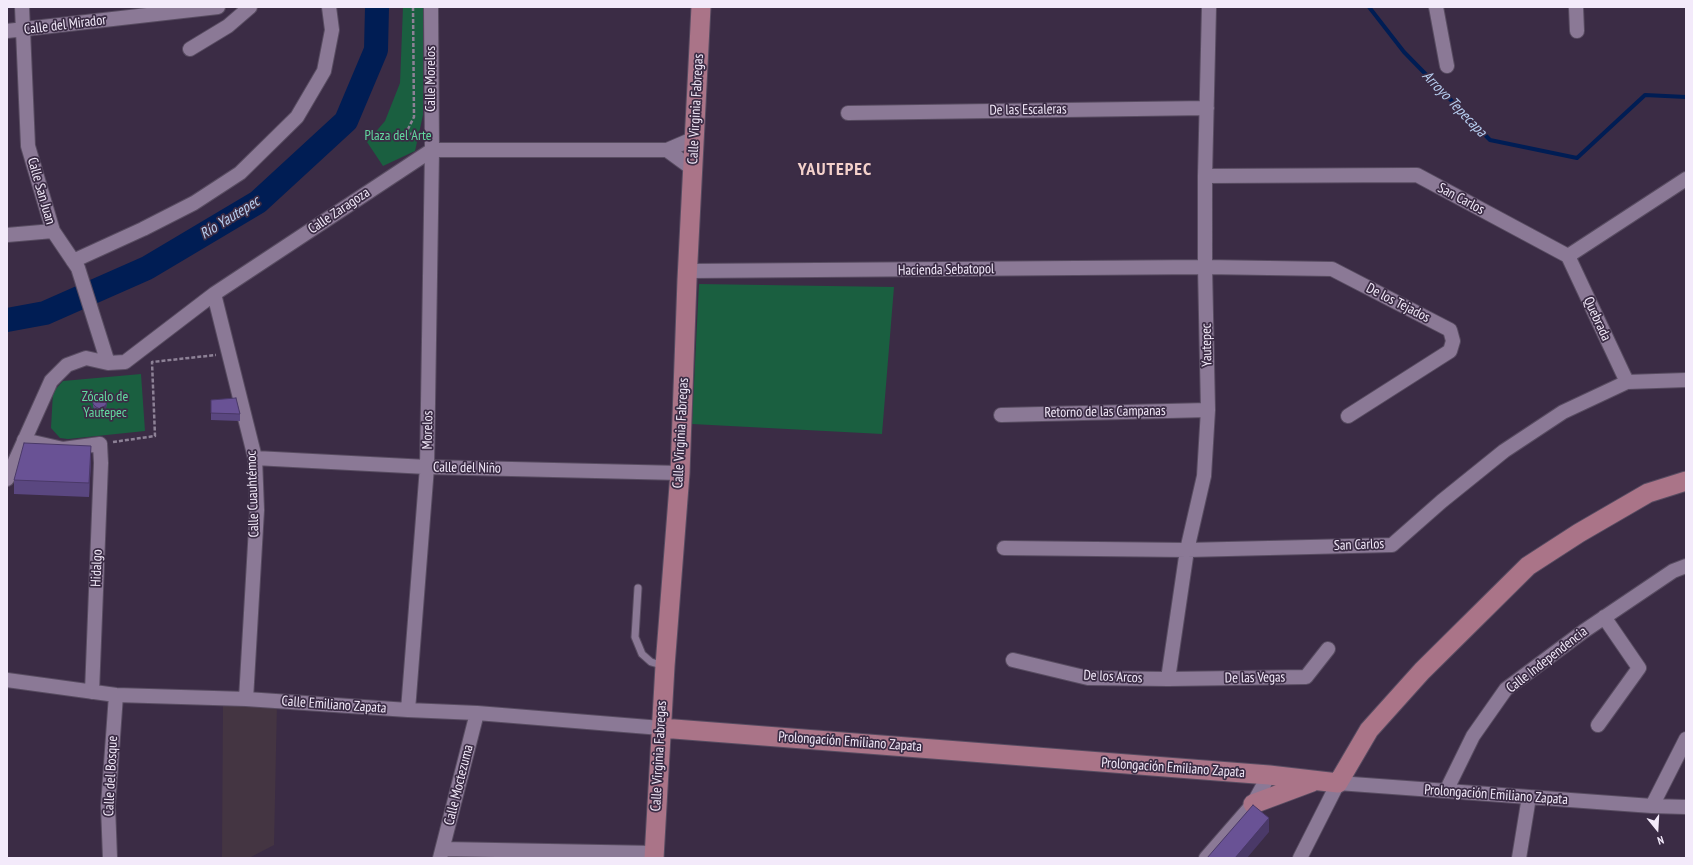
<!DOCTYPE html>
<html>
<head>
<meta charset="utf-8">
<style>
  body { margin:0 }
  #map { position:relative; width:1693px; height:865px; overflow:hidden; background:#3b2c45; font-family:"PT Sans Narrow",sans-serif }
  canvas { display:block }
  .frame { position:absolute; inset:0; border:8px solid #f3eafa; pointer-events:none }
  .north { position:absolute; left:1637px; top:809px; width:40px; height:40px; -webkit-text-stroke:3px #3b2c45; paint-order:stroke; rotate:162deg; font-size:11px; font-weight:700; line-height:16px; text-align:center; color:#f3eafa }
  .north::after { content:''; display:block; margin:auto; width:14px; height:18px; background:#f3eafa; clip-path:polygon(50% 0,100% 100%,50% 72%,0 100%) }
</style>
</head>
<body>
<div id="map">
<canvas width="1693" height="865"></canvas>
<div class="frame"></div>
<div class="north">N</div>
</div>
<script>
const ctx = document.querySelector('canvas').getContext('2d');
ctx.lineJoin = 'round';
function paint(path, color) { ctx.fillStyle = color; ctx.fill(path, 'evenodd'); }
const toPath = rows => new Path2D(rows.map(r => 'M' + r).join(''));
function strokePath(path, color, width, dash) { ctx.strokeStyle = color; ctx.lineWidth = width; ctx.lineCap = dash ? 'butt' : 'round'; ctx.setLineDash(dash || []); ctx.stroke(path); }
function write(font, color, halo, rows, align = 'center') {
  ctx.font = font + ' "PT Sans Narrow",sans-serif'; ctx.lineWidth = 3.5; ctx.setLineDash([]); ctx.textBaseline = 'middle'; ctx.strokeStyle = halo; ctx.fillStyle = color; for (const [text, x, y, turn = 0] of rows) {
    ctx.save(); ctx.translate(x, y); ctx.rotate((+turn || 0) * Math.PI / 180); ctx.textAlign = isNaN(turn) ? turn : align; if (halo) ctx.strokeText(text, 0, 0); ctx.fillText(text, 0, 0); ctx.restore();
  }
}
paint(toPath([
  [223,700,277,703,274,845,249,858,222,858]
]), '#443542');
paint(toPath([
  [403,7,423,7,423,115,415,151,383,166,367,142,385,121,400,83],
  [699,284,894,287,882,434,692,424],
  [141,374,145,431,68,439,60,438,51,428,53,392,63,381]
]), '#1a5f40');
strokePath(toPath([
  [1369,7,1404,52,1490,140,1577,158,1645,95,1686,97]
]), '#001d54', 4);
strokePath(toPath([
  [7,320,45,313,147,268,258,202,346,121,376,50,377,7]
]), '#001d54', 24);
const lane = toPath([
  [638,588,635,637,642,654,651,662,665,666]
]);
const street = toPath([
  [22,7,28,146,53,231,78,268,108,363],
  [1436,7,1447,66],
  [1576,7,1577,31],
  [7,31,218,7],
  [190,49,228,26,250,7],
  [848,113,1207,108],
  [667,150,695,138],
  [1205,176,1417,175,1568,256],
  [7,235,53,231],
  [1568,256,1686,179],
  [1568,256,1627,382],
  [73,261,143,229,194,203,240,173,297,117,324,71,332,30,329,7],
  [688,271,1205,267,1332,269,1450,330,1453,341,1450,351,1348,416],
  [214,294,255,458,257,510,246,699],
  [1001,415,1208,410],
  [24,440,63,449,100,444,101,463,92,692],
  [255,458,427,467,680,473],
  [7,479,51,381,67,365,86,358,108,363,125,362,214,294,432,150,667,150,693,169],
  [1004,548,1187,550,1392,545,1442,501,1504,451,1563,412,1627,382,1686,380],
  [1013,660,1088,678,1168,679,1306,677,1328,649],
  [1168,679,1187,550,1204,476,1208,410,1205,267,1205,176,1209,7],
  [7,680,116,695,246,699,408,710,477,713,661,728],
  [408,710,427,467,432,150,431,7],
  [1598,725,1639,668,1604,617],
  [1446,791,1473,736,1506,689,1584,631,1673,571,1686,566],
  [1652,806,1686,739],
  [443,849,654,853],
  [110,858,108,806,116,695],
  [440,858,477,713],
  [1206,858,1253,804,1269,775],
  [1300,858,1338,783,1652,806,1686,807],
  [1519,858,1529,797]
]);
const secondary = toPath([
  [661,728,1269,775,1338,783,1369,730,1422,671,1528,566,1579,533,1648,493,1686,481],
  [1253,804,1312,782],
  [654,858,665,666,680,473,687,280,701,7]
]);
strokePath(lane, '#584c61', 9);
strokePath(street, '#584c61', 16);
strokePath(secondary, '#584c61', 21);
strokePath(toPath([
  [413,7,414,117,406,133,419,135],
  [113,442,155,436,152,362,216,355]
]), '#8d8196', 2.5, [4, 2]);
strokePath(lane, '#8b7996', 7);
strokePath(street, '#8b7996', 14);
strokePath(secondary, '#aa7488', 19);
paint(toPath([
  [93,399,107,404,106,408,100,412,96,411,93,407],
  [211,413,240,414,240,421,211,420],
  [91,460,89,497,14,494,14,480]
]), '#5a4780');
paint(toPath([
  [107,400,106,408,100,412,100,409],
  [91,446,91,460,89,497,89,483],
  [1269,818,1269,832,1247,858,1235,858]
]), '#4a3968');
const building = toPath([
  [98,395,103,395,107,400,106,405,100,409,96,407,93,404,93,399,98,395],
  [236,398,240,414,211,413,211,400,236,398],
  [24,443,91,446,89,483,14,480,24,443],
  [1253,805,1269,818,1235,858,1207,858,1253,805]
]);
paint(building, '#695295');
strokePath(building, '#4a3968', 1);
write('14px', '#f3eafa', '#3b2c45', [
  ["Calle del Mirador",65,25,-7],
  ["Calle Morelos",431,79,-90],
  ["Calle Virginia Fabregas",696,109,-87],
  ["De las Escaleras",1028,110,-1],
  ["Calle San Juan",41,191,74],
  ["San Carlos",1461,199,28],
  ["Calle Zaragoza",339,211,-34],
  ["Hacienda Sebatopol",946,270,-1],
  ["De los Tejados",1398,303,27],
  ["Quebrada",1597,319,65],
  ["Yautepec",1207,345,-91],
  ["Retorno de las Campanas",1105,412,-1],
  ["Morelos",428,430,-89],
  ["Calle Virginia Fabregas",681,433,-87],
  ["Calle del Niño",467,468,1],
  ["Calle Cuauhtémoc",253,494,-92],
  ["San Carlos",1359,545,-2],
  ["Hidalgo",97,568,-88],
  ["Calle Independencia",1547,660,-38],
  ["De los Arcos",1113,677,3],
  ["De las Vegas",1255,678,-1],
  ["Calle Emiliano Zapata",334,705,4],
  ["Prolongación Emiliano Zapata",850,742,4],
  ["Calle Virginia Fabregas",659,756,-87],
  ["Prolongación Emiliano Zapata",1173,768,4],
  ["Calle del Bosque",111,776,-87],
  ["Calle Moctezuma",459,785,-76],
  ["Prolongación Emiliano Zapata",1496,795,4]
]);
write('14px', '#62d99f', '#3b2c45', [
  ["Plaza del Arte",398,136],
  ["Zócalo de",105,397],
  ["Yautepec",105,413]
]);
write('italic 15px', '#b8cff1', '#3b2c45', [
  ["Arroyo Tepecapa",1454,104,46],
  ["Río Yautepec",230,218,-32]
]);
ctx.letterSpacing = '1px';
write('bold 18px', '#f4d1cb', '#3b2c45', [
  ["YAUTEPEC",835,170]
]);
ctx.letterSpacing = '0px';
</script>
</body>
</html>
